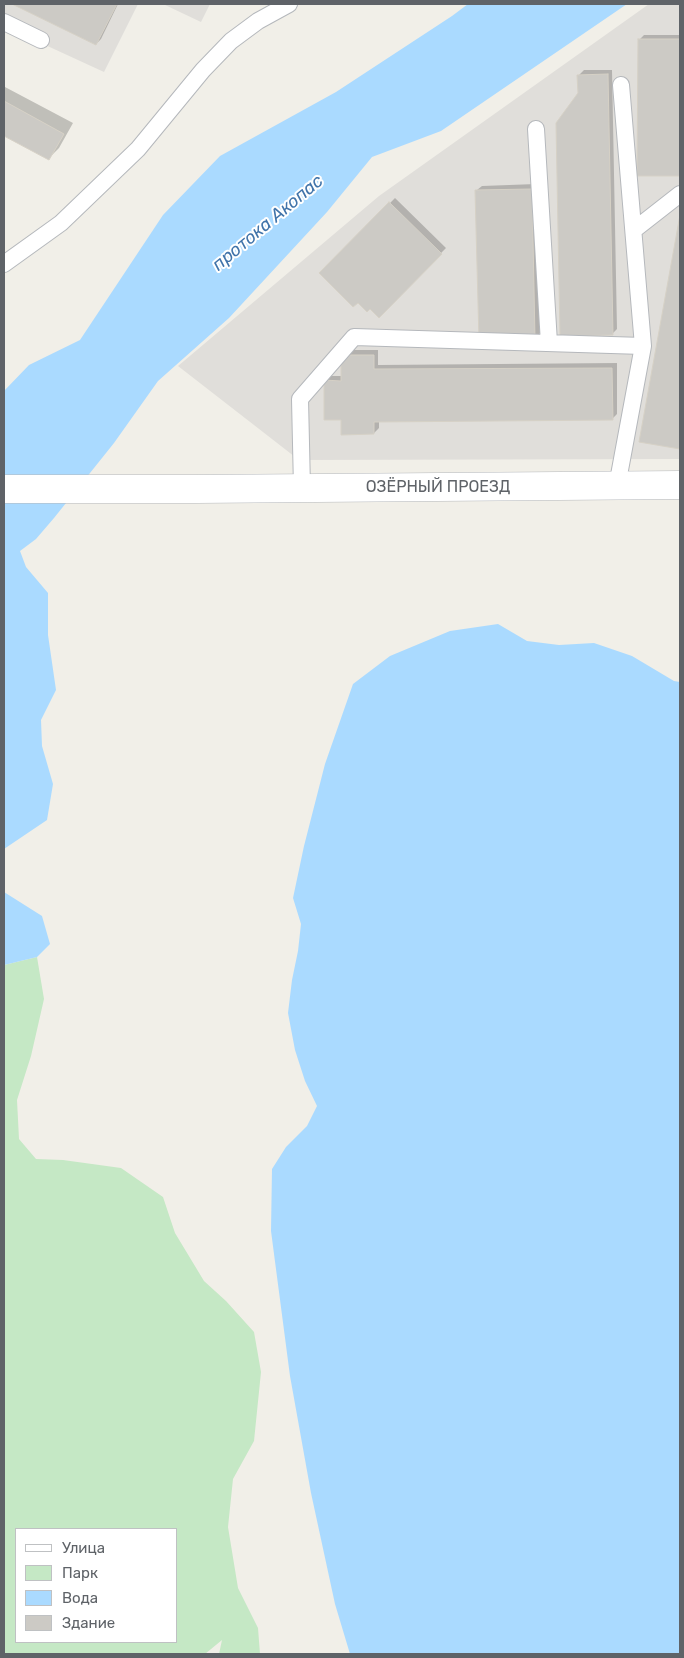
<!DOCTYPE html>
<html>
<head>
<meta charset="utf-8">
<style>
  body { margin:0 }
  #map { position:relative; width:684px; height:1658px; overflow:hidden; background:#f1efe8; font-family:Rubik,sans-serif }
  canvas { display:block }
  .frame { position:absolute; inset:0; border:5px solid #5f6368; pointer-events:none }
  .legend { position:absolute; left:15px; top:1528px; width:162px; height:115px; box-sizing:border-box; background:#fff; border:1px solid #bfc1c3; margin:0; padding:6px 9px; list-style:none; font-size:15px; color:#5f6368 }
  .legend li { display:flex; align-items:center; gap:10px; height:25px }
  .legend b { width:25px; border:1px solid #bfc1c3 }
</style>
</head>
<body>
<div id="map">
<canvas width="684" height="1658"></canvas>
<div class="frame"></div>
<ul class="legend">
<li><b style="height:6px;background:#fff"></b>Улица</li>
<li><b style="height:14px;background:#c5e8c5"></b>Парк</li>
<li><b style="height:14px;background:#aadaff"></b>Вода</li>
<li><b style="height:14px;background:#cccac5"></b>Здание</li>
</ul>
</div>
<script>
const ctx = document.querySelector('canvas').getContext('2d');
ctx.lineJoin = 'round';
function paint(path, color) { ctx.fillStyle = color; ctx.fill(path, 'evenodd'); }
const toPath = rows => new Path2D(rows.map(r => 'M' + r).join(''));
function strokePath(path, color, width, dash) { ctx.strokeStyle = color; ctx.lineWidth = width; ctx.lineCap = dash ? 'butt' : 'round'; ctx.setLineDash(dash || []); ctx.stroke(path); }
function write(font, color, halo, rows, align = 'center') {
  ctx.font = font + ' Rubik,sans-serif'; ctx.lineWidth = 4; ctx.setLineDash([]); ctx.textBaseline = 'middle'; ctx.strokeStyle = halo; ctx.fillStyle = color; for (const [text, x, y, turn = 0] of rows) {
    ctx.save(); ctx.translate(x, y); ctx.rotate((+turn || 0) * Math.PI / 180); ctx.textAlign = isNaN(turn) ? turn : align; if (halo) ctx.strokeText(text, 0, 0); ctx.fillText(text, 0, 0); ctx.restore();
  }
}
paint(toPath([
  [4,4,138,4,104,72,4,26],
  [163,4,210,4,201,22],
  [649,4,680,4,680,459,299,460,178,366,379,196]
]), '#e0deda');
paint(toPath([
  [37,957,44,999,31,1056,17,1100,19,1139,36,1159,63,1160,121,1168,163,1197,175,1233,204,1281,226,1301,254,1332,261,1372,254,1441,233,1479,228,1527,238,1588,258,1628,260,1654,219,1654,222,1640,205,1654,4,1654,4,965],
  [16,1529,176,1529,176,1642,16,1642]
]), '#c5e8c5');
paint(toPath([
  [468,4,627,4,441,131,372,157,327,212,229,318,158,381,114,443,54,518,36,539,20,551,26,567,48,593,48,635,56,690,41,720,42,746,53,784,47,820,4,849,4,391,29,365,80,340,163,215,220,156,336,92,452,16],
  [498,624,527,641,559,645,594,643,632,656,674,681,680,682,680,1654,350,1654,335,1604,311,1493,290,1376,271,1231,272,1169,286,1147,307,1126,317,1106,305,1081,295,1050,288,1013,292,980,298,951,301,924,293,898,304,846,325,764,353,684,390,656,450,631],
  [4,892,42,916,50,944,37,957,4,965]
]), '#aadaff');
paint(toPath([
  [15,4,118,4,101,39,96,44],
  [644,35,680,35,680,175,639,174,639,40],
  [584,70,612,70,617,329,612,334,579,94,579,75],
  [5,87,73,123,59,148,49,158,4,134,4,89],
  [536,184,540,333,535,338,477,190,482,186],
  [395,198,446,248,379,316,370,307,321,273],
  [680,222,680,448,640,441],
  [347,350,378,350,378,365,617,363,617,414,612,419,379,421,379,428,374,433,342,419,325,381,330,376,342,376]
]), '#0003');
const building = toPath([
  [12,4,117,4,96,45,12,4],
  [638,39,680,39,680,176,637,176,638,39],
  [608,74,613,335,560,336,556,123,578,93,577,75,608,74],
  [4,101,64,134,49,160,4,136,4,101],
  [532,189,535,339,479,340,475,190,532,189],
  [389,202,442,254,379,318,370,309,367,312,358,303,353,307,319,273,389,202],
  [680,215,680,449,639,442,680,215],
  [341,355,374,355,374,369,612,368,613,420,374,422,374,434,341,435,341,420,324,420,324,380,341,381,341,355]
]);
paint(building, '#cccac5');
strokePath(building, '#d6d1c6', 1);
const lane = toPath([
  [4,22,41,40],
  [621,85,643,346],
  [536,129,549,343],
  [634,230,680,194],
  [4,264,61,223,138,149,203,70,231,41,258,21,289,4],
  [302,488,300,399,354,337,643,346,617,486]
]);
const street = toPath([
  [4,489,196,489,680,485]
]);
strokePath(lane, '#b5b8bc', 18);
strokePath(street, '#b5b8bc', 29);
strokePath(lane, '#fff', 16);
strokePath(street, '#fff', 28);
write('16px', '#5f6368', '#fff', [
  ["ОЗЁРНЫЙ ПРОЕЗД",438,487]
]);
write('italic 18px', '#4174aa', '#fff', [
  ["протока Акопас",268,223,-40]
]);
</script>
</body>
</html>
